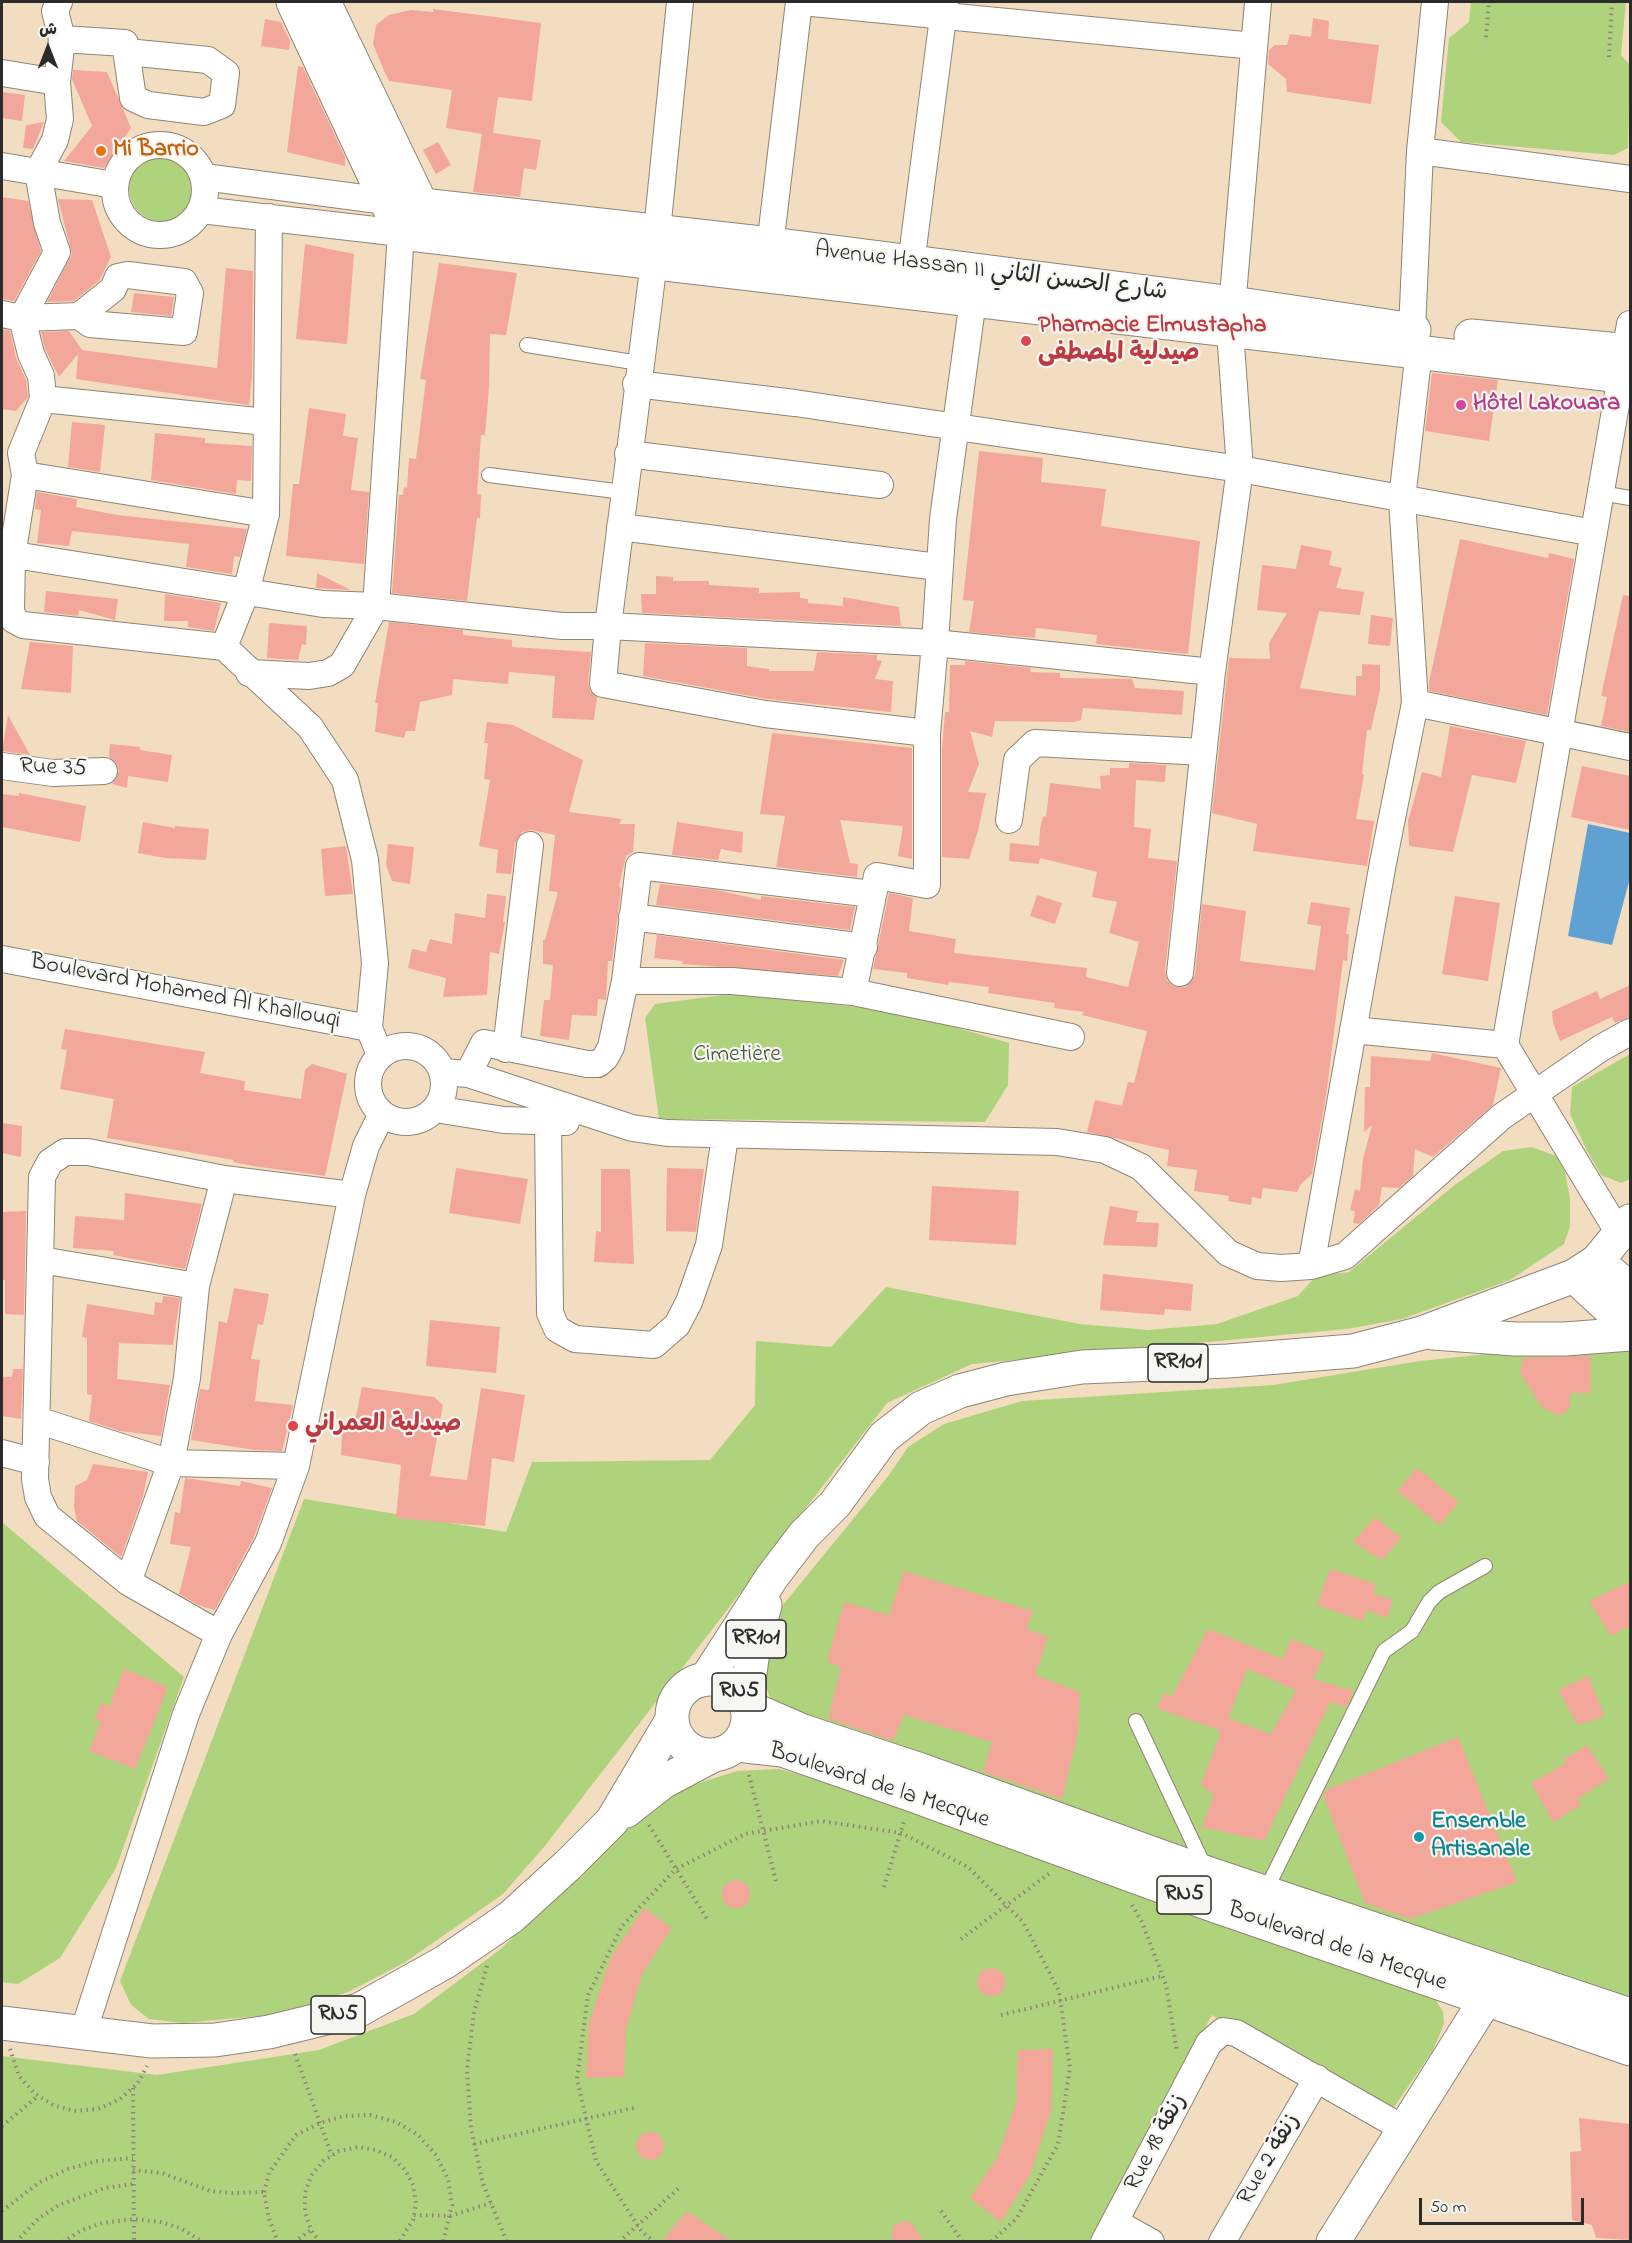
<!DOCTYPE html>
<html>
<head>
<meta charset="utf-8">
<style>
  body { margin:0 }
  #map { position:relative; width:1632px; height:2243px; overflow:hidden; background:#f3ddc0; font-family:"Indie Flower","Playpen Sans Arabic",sans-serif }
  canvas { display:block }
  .frame { position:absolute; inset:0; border:3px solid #2b2b2b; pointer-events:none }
  .north { position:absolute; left:18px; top:18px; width:60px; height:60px; -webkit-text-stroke:4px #f6f6f2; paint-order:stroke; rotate:0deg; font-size:16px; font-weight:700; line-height:24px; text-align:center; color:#2b2b2b }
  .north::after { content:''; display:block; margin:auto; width:21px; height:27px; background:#2b2b2b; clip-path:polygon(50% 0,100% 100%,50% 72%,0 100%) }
  .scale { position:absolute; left:1419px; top:2198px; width:165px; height:27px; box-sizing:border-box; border:3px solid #2b2b2b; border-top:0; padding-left:8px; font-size:18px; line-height:21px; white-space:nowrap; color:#2b2b2b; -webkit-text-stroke:4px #f6f6f2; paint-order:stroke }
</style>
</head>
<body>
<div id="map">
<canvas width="1632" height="2243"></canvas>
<div class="frame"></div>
<div class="north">ش</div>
<div class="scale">50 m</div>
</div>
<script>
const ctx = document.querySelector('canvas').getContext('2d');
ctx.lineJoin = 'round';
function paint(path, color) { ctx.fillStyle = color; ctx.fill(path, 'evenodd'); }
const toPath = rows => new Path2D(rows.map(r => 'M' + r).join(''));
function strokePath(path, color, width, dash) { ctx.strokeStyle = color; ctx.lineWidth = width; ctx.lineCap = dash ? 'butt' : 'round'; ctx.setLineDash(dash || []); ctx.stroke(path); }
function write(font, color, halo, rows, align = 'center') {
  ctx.font = font + ' "Indie Flower","Playpen Sans Arabic",sans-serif'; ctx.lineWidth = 4.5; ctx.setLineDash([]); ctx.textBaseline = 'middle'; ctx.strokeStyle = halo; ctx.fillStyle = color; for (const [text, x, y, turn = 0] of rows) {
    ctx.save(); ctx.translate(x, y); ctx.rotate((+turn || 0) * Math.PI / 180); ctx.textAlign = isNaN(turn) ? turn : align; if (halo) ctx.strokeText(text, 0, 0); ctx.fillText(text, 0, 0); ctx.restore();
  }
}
paint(toPath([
  [1471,2,1626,2,1621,55,1630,65,1628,148,1614,155,1461,142,1441,122,1449,38,1469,22],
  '129 188a34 34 0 1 1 68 0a34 34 0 1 1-68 0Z',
  [738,993,907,1013,1009,1043,1008,1085,985,1122,659,1119,645,1018,655,1004],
  [1630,1054,1630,1179,1621,1183,1601,1175,1586,1149,1570,1114,1572,1087],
  [1532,1147,1556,1156,1565,1172,1570,1198,1570,1226,1564,1244,1510,1280,1402,1319,1347,1329,972,1364,887,1403,544,1847,503,1894,404,1963,348,1992,280,2014,183,2023,149,2019,131,2005,120,1981,304,1499,506,1532,532,1462,710,1460,755,1405,756,1341,831,1347,886,1287,1080,1324,1148,1330,1217,1324,1298,1296,1316,1276,1349,1272,1456,1184,1503,1151],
  [1630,1339,1630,2009,804,1721,772,1702,765,1685,759,1661,765,1627,889,1475,908,1447,944,1424,1022,1401,1273,1385,1420,1361],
  [2,1522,184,1677,116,1868,60,1958,18,1984,2,1982],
  [779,1769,830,1783,1431,1992,1443,2012,1444,2024,1433,2050,1392,2110,1295,2070,1212,2015,1089,2241,2,2242,2,2056,157,2075,319,2050,414,2014,502,1948,640,1810,683,1788,737,1771]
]), '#aed37c');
paint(toPath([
  [1588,824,1630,833,1630,878,1612,945,1568,936]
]), '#60a1d3');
paint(toPath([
  [433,9,541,23,532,101,498,97,493,133,541,140,536,170,524,168,520,197,473,192,482,134,446,128,452,90,389,81,385,73,373,44,376,25,389,15,411,10,433,12],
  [1313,18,1329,21,1328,39,1379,45,1371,104,1287,92,1286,79,1268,64,1269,50,1275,45,1287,45,1290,34,1311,37],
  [265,19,281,22,290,41,289,50,261,46],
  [298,66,303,67,345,157,345,166,287,152],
  [73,70,107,72,131,128,104,168,64,161,92,126,72,79],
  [2,92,25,95,22,121,2,118],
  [44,122,33,149,23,148,26,125],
  [438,142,451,165,436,174,423,150],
  [2,197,28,201,41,251,14,301,2,299],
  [58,199,92,200,111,257,99,281,74,301,47,302,72,254],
  [305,244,354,254,347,344,296,339],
  [439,263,517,273,506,335,490,334,489,388,485,435,481,435,477,494,481,495,480,518,477,518,467,601,392,593,399,495,403,495,404,487,407,488,409,458,416,459,426,380,420,379],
  [226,268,253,271,252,376,249,405,76,379,78,354,59,377,45,349,41,332,69,331,82,350,217,368],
  [134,293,174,297,171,316,131,312],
  [2,329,10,331,16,358,26,380,28,397,16,411,2,409],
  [1432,373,1498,380,1489,441,1425,431],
  [309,408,346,414,343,436,358,438,351,490,369,492,364,564,286,556,293,484,299,484],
  [72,422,105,425,100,472,68,467],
  [155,433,205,438,205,443,252,446,251,481,237,480,236,494,151,480],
  [979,451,1043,458,1041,482,1106,489,1101,526,1200,541,1188,654,1096,644,1097,635,1036,628,1035,638,969,632,974,601,963,600],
  [37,492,77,499,76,507,117,515,247,529,240,557,234,556,232,574,186,567,189,544,72,531,69,546,37,543,41,510,35,509],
  [1460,539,1548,558,1549,553,1574,559,1547,715,1429,691,1429,682],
  [1301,545,1332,551,1329,565,1342,568,1336,588,1364,592,1360,615,1319,611,1300,688,1356,696,1356,676,1362,676,1362,664,1380,665,1380,690,1371,730,1367,730,1362,774,1364,775,1356,819,1374,821,1367,866,1253,851,1257,824,1212,813,1229,658,1270,659,1269,643,1287,613,1257,610,1262,565,1296,569],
  [317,573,351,590,316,588],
  [656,576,673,577,673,581,709,581,709,585,759,588,759,593,800,592,800,598,808,599,808,603,843,606,843,597,899,607,901,626,642,613,641,594,656,594],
  [46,591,118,599,115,620,79,610,78,616,44,612],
  [165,594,221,603,214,631,188,627,188,621,164,621],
  [1623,595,1630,596,1630,732,1601,726,1607,697,1601,696],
  [1371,615,1393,618,1390,646,1368,644],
  [389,622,463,630,463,635,512,640,512,647,591,652,588,683,590,690,597,697,594,720,552,718,555,676,509,672,508,684,453,679,452,695,420,702,415,731,406,731,404,738,375,732,378,703,375,703],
  [269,623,307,626,306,645,302,644,298,660,267,658],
  [30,642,73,646,71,693,21,689],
  [645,643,747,648,747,666,769,669,769,671,814,671,817,652,877,655,877,660,882,661,875,679,893,681,891,712,767,699,643,676],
  [965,661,1031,668,1030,672,1060,673,1060,678,1132,679,1135,688,1184,691,1182,715,1083,708,1081,720,1074,722,995,721,992,737,970,731,979,764,968,792,986,793,978,831,969,859,942,857,942,750,945,712,949,712,950,665,965,665],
  [8,715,30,755,2,751],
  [487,722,513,725,583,760,569,812,622,819,619,824,635,824,633,852,626,856,619,886,621,889,612,961,608,961,606,1000,598,999,597,1016,572,1015,569,1040,540,1036,544,1000,550,1000,553,965,543,964,543,940,545,940,558,892,549,891,555,835,531,830,522,832,515,843,511,874,496,873,498,850,479,846,490,780,484,779,488,743,484,743],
  [1450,726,1526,741,1516,783,1472,775,1453,852,1409,846,1408,821,1422,772,1441,777],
  [772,733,912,748,912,859,898,856,903,826,840,820,850,863,858,864,857,877,776,867,785,816,760,814],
  [110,744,140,747,140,750,172,755,168,782,128,776,127,788,112,784,119,771,116,763,109,757],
  [1129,763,1166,765,1165,782,1136,780,1134,827,1151,829,1148,858,1177,861,1165,971,1167,980,1172,985,1186,987,1195,975,1202,904,1246,911,1240,961,1315,970,1321,926,1307,924,1311,902,1350,908,1346,934,1349,934,1347,961,1343,960,1326,1096,1312,1174,1301,1184,1297,1192,1263,1188,1261,1199,1252,1197,1251,1205,1228,1201,1229,1196,1194,1191,1197,1170,1167,1166,1169,1150,1087,1132,1095,1100,1122,1106,1128,1082,1134,1083,1147,1031,1082,1015,1084,1012,1054,1008,1055,1003,988,993,989,987,949,982,948,985,907,978,907,973,873,969,889,893,913,898,909,931,956,939,954,953,1087,968,1086,977,1128,987,1139,942,1109,933,1117,902,1092,897,1097,872,1040,858,1039,864,1009,861,1010,843,1039,846,1040,829,1043,816,1046,817,1050,783,1101,789,1100,776,1110,775,1110,768,1129,768],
  [1582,766,1630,776,1630,830,1571,817],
  [19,793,86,806,80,842,2,827,2,794,19,796],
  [143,822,175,828,175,826,209,829,206,860,165,858,138,853],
  [677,822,743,832,742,853,721,849,718,860,672,855],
  [388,844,414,847,410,884,392,881,386,865],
  [346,846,353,894,325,896,321,849],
  [660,884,717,890,761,900,761,896,855,907,850,930,656,905],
  [487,894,506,896,503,922,505,922,499,954,490,952,487,995,443,997,446,978,408,968,412,949,426,952,430,939,452,944,455,913,485,918],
  [1037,895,1062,903,1055,924,1030,916],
  [1455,896,1500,903,1488,981,1442,974],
  [657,935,844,960,838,976,682,964,683,961,654,958],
  [1630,985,1630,1017,1615,1023,1612,1017,1560,1041,1553,1023,1552,1011,1597,991,1600,999],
  [65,1029,205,1052,200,1073,245,1081,244,1090,301,1099,305,1070,312,1064,347,1074,325,1176,253,1166,233,1162,234,1160,107,1138,114,1099,60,1089,67,1050,61,1049],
  [1432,1053,1501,1068,1493,1105,1433,1157,1415,1149,1413,1176,1399,1188,1382,1187,1379,1205,1359,1224,1353,1223,1355,1211,1350,1210,1355,1189,1360,1191,1363,1159,1372,1125,1364,1132,1365,1087,1370,1087,1371,1056,1430,1061],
  [2,1123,22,1126,21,1157,2,1153],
  [456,1168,528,1179,520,1224,449,1213],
  [667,1168,704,1169,696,1232,666,1231],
  [601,1169,630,1169,634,1264,594,1262,596,1231,601,1232],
  [932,1186,1019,1191,1016,1245,929,1240],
  [125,1193,202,1204,185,1269,113,1255,114,1251,73,1248,75,1216,124,1220],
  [1110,1206,1138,1211,1136,1222,1159,1223,1157,1247,1103,1245],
  [26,1211,24,1315,5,1314,5,1280,2,1280,2,1212],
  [1103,1274,1193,1284,1191,1311,1165,1309,1164,1315,1100,1310],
  [234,1288,269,1294,263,1325,258,1324,251,1359,260,1360,255,1401,293,1405,282,1451,255,1450,191,1440,200,1389,209,1390,219,1321,227,1323],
  [163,1296,180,1298,173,1345,119,1343,117,1379,170,1385,161,1436,120,1431,89,1421,92,1395,87,1394,87,1338,82,1337,87,1304,154,1315,155,1302,162,1303],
  [430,1320,500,1327,496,1373,426,1366],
  [1590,1356,1591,1393,1570,1393,1570,1408,1559,1416,1541,1406,1520,1373,1523,1358],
  [13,1369,23,1369,21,1419,2,1416,2,1377,12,1377],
  [362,1387,434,1397,443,1405,430,1476,467,1480,481,1388,525,1395,514,1462,492,1458,485,1526,396,1518,401,1465,341,1455,342,1431,354,1426],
  [93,1464,148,1472,143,1496,121,1557,77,1521,74,1507,75,1486,87,1480],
  [1417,1468,1459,1502,1440,1525,1397,1491],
  [185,1478,240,1486,241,1481,272,1488,254,1537,215,1610,200,1606,179,1594,191,1547,170,1544,175,1512,180,1513],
  [1375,1517,1401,1538,1382,1560,1353,1542],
  [1330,1569,1376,1584,1373,1593,1393,1600,1387,1618,1367,1610,1363,1621,1317,1605],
  [904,1571,1033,1611,1027,1629,1048,1637,1035,1675,1080,1692,1078,1733,1062,1799,983,1772,992,1742,904,1715,893,1741,828,1719,841,1668,827,1661,844,1602,889,1615],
  [1630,1581,1630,1626,1611,1636,1589,1601],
  [1208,1629,1283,1659,1291,1639,1325,1653,1313,1679,1354,1691,1346,1707,1330,1702,1264,1841,1202,1827,1214,1795,1201,1785,1221,1731,1157,1708,1164,1693,1172,1696],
  [1247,1669,1296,1690,1271,1734,1228,1718],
  [124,1669,166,1686,166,1693,135,1769,89,1751,101,1722,94,1719,101,1703,109,1707],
  [1588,1676,1605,1716,1578,1725,1558,1690],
  [1458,1737,1517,1882,1410,1919,1365,1903,1323,1795,1326,1790],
  [1587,1745,1609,1779,1577,1799,1581,1805,1553,1822,1531,1783,1566,1763,1564,1759],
  '722 1894a14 14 0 1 1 28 0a14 14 0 1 1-28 0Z',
  [644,1908,672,1928,642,1974,626,2029,624,2077,586,2078,589,2024,610,1959],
  '977 1982a14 14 0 1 1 28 0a14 14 0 1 1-28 0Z',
  [1053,2049,1051,2110,1030,2175,1001,2222,970,2198,997,2158,1016,2104,1018,2050],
  [1579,2118,1630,2124,1630,2240,1596,2238,1592,2225,1572,2220,1570,2152,1581,2151],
  '636 2146a14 14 0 1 1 28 0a14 14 0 1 1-28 0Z',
  [687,2211,731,2241,662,2241],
  [903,2221,912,2223,923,2241,891,2241,893,2227]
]), '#f3a79a');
const service = toPath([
  [527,345,639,363],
  [489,475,623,492],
  [1601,493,1630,498],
  [1136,1721,1205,1868],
  [1265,1892,1384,1651,1412,1631,1429,1602,1439,1592,1485,1566]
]);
const minor = toPath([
  [59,2,55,11,62,39,57,82,60,119,55,140,38,172,47,223,57,252,22,318,31,354,41,376,43,399,21,453,25,475,12,556,11,610,14,620,23,625,224,647],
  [802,2,1254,46],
  [62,39,125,43,133,98,148,105,204,112,222,105,226,73,208,60,127,52],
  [2,73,57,82],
  '115 190a45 45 0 1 1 90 0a45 45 0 1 1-90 0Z',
  [1420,151,1630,179],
  [2,166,114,185],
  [204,177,386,201],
  [201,210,401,233,376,606,342,665,328,673,309,676,249,673],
  [269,217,266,514,246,592,224,647,310,727,345,780,365,860,375,963,369,1028,380,1055],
  [768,263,799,2],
  [909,279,945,2],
  [2,314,22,318,79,316,113,289,118,277,128,275,184,282,190,293,184,332,90,324,79,316],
  [636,384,795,403,1240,469,1594,533],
  [43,399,266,422],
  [628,454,880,485],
  [25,475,266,514],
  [620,527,938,567],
  [2,553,323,604,376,606,562,626,608,626,654,261,680,2],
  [1415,703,1630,747],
  [927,733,765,714,603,684,608,626,935,643,943,519,973,300],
  [2,766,53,773,104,771],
  [1009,820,1017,760,1035,743,1203,752],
  [632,917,864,947],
  [2,959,369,1028],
  [1180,973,1212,672],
  [625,981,732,981,853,992,877,876,927,885,927,733,935,643,1212,672,1240,469,1230,331,1258,2],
  [853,992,1071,1037],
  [1353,1030,1505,1045],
  '368 1084a38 38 0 1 1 76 0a38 38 0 1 1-76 0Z',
  [506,1049,530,845],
  [442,1072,468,1074,632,1128,667,1133,1057,1142,1105,1150,1141,1167,1228,1253,1257,1266,1281,1268,1311,1266,1345,1256,1501,1117,1601,1048,1630,1032],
  [468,1074,484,1043,587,1064,598,1064,605,1058,611,1047,625,981,639,866,872,894],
  [435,1109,504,1120,566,1122],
  [548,1122,550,1313,557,1329,575,1339,654,1345,677,1325,689,1302,709,1245,725,1136],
  [1620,1235,1505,1045,1630,324],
  [41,1260,196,1286],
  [1311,1266,1383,863,1415,703,1402,499,1417,368,1412,330,1420,151,1435,2],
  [37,1420,171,1463,296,1466],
  [2,1453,36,1462],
  [128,1582,171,1463,187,1378,196,1286,224,1179],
  [219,1634,128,1582,47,1516,38,1497,35,1479,42,1177,50,1162,65,1152,88,1152,224,1179,352,1195],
  [83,2033,186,1714,219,1634,268,1543,296,1466,352,1195,366,1146,382,1114],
  [1115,2222,1151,2242],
  [1104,2242,1209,2043,1223,2031,1236,2033,1404,2129],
  [1222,2242,1317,2078]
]);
const tertiary = toPath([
  [293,2,401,233,1630,377],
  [324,2,421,204,426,223],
  [386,201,770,244,1233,303,1414,330],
  [1471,336,1630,351],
  [1333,2242,1486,1999]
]);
const secondary = toPath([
  [1597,1261,1630,1289],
  [1574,1276,1613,1312,1630,1321]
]);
const primary = toPath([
  [1433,1333,1515,1339,1565,1339,1630,1334],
  [706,1679,772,1577,804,1535,835,1504,884,1437,921,1408,960,1391,1006,1379,1082,1367,1228,1361,1353,1351,1422,1333,1574,1276,1597,1261,1630,1221],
  '672 1717a38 38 0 1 1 76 0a38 38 0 1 1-76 0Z',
  [746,1702,753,1651,765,1605],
  [748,1707,803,1731,921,1770,1207,1873,1630,2015],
  [737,1745,782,1750,912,1795,1207,1903,1630,2049],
  [626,1811,663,1782,714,1755],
  [2,2023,152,2041,215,2040,269,2032,359,2010,445,1962,511,1917,568,1865,612,1821,672,1720]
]);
strokePath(service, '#8f8476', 16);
strokePath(minor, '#8f8476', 28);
strokePath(tertiary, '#8f8476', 35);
strokePath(secondary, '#8f8476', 35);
strokePath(primary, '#8f8476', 35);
strokePath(toPath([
  [1486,37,1489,2],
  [1609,57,1612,2],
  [749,1775,777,1885],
  [649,1825,707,1919],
  [884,1887,904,1821],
  [1132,1905,1142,1922,1166,1985,1177,2052],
  [961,1939,1050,1873],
  [487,1966,474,2012,467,2070,471,2128,483,2184,507,2242],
  [1001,2015,1162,1976],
  [10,2049,19,2076,34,2093,53,2105,74,2111,98,2109,120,2099,138,2083,147,2066],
  [295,2054,332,2156],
  [133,2088,134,2242],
  [2,2126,38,2096],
  [474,2144,638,2107],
  [133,2170,162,2173,210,2191,232,2193,264,2192,269,2219,278,2242],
  [264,2192,269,2173,296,2135,320,2123,344,2116,370,2115,396,2122,418,2135,436,2155,448,2179,452,2205,443,2242],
  [2,2211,40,2182,68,2169,97,2161,133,2158],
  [941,2211,963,2242],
  [414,2215,450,2216,491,2203],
  [16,2242,38,2219,59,2205,105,2188,133,2184],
  [63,2242,82,2230,102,2223,134,2219,160,2222,180,2228,203,2242],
  [294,2242,311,2230],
  [320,2242,311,2230,305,2212,305,2193,311,2176,323,2161,339,2151,358,2147,376,2150,392,2157,405,2170,413,2185,416,2203,413,2220,399,2242],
  [619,2242,679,2188],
  [655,2242,642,2232,596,2161,577,2079,588,1995,622,1926,676,1869,745,1834,821,1821,901,1833,968,1867,1023,1922,1059,1991,1070,2068,1058,2144,1017,2218,991,2242]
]), '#8f8476', 4, [1.5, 4.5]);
strokePath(service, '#fff', 14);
strokePath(minor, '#fff', 26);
strokePath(tertiary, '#fff', 33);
strokePath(secondary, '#fff', 33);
strokePath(primary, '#fff', 33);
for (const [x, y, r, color] of [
  [101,151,6,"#e8710a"],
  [1026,341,6,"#e0444e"],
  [1461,405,6,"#d1479c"],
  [293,1426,6,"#e0444e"],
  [1419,1837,6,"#0f9aa8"]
]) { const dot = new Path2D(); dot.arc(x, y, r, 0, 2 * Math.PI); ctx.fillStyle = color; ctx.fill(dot); strokePath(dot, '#f6f6f2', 2); }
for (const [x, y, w] of [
  [1178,1363,60],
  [756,1639,60],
  [739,1692,54],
  [1184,1895,54],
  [338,2015,54]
]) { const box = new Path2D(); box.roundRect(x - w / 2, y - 19, w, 38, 4.5); ctx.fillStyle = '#f6f6f2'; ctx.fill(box); strokePath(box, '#2b2b2b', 1.5); }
write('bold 22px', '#2b2b2b', null, [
  ["RR101",1178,1363],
  ["RR101",756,1639],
  ["RN5",739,1692],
  ["RN5",1184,1895],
  ["RN5",338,2015]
]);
write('bold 24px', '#c56008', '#f6f6f2', [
  ["Mi Barrio",113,151]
], 'left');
write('24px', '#2b2b2b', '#f6f6f2', [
  ["Avenue Hassan II شارع الحسن الثاني",991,273,7],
  ["Rue 35",53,769,2],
  ["Boulevard Mohamed Al Khallouqi",185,993,11],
  ["Boulevard de la Mecque",879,1787,18],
  ["Boulevard de la Mecque",1337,1948,19],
  ["Rue 18 زنقة",1157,2143,-62],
  ["Rue 2 زنقة",1270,2160,-60]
]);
write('bold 24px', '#be3a42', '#f6f6f2', [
  ["Pharmacie Elmustapha",1038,327],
  ["صيدلية المصطفى",1038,355],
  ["صيدلية العمراني",305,1426]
], 'left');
write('bold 24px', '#b23c85', '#f6f6f2', [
  ["Hôtel Lakouara",1473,405]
], 'left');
write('24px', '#4c553f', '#f6f6f2', [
  ["Cimetière",737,1056]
]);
write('bold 24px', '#0d838f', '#f6f6f2', [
  ["Ensemble",1431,1823],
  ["Artisanale",1431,1851]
], 'left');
</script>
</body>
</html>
